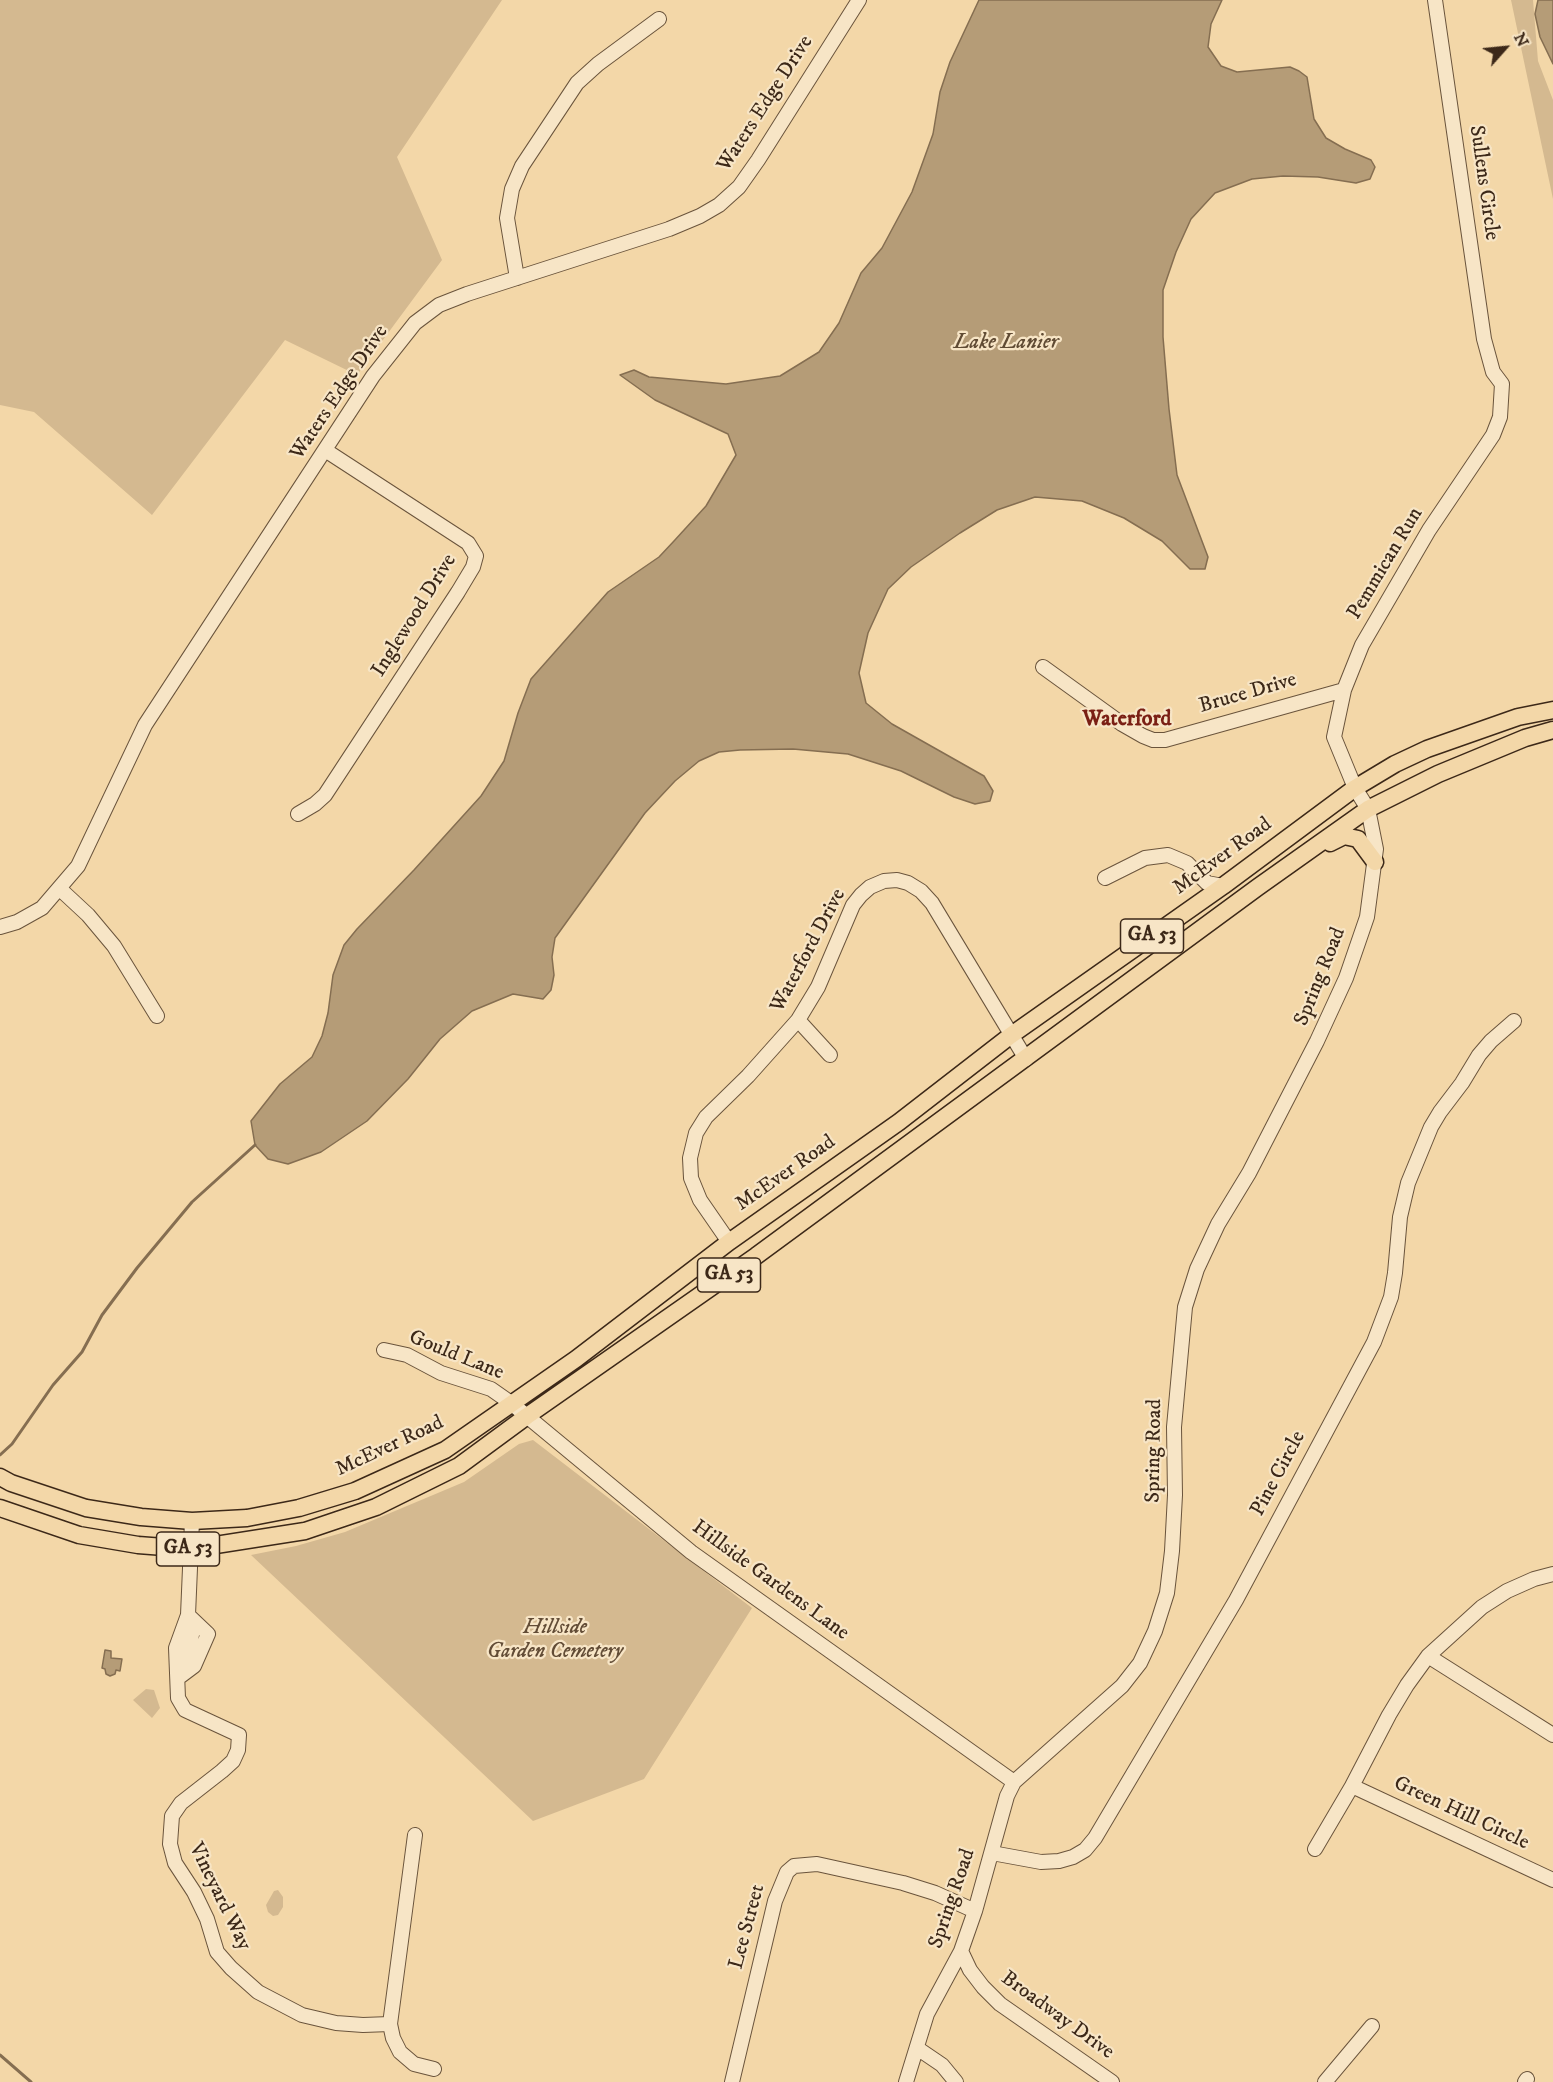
<!DOCTYPE html>
<html>
<head>
<meta charset="utf-8">
<style>
  body { margin:0 }
  #map { position:relative; width:1553px; height:2082px; overflow:hidden; background:#f3d7a8; font-family:"IM FELL DW Pica",serif }
  canvas { display:block }
  .north { position:absolute; left:1475px; top:18px; width:60px; height:60px; -webkit-text-stroke:4px #f7e5c6; paint-order:stroke; rotate:63deg; font-size:16px; font-weight:700; line-height:24px; text-align:center; color:#3c2818 }
  .north::after { content:''; display:block; margin:auto; width:21px; height:27px; background:#3c2818; clip-path:polygon(50% 0,100% 100%,50% 72%,0 100%) }
</style>
</head>
<body>
<div id="map">
<canvas width="1553" height="2082"></canvas>
<div class="north">N</div>
</div>
<script>
const ctx = document.querySelector('canvas').getContext('2d');
ctx.lineJoin = 'round';
function paint(path, color) { ctx.fillStyle = color; ctx.fill(path, 'evenodd'); }
const toPath = rows => new Path2D(rows.map(r => 'M' + r).join(''));
function strokePath(path, color, width, dash) { ctx.strokeStyle = color; ctx.lineWidth = width; ctx.lineCap = dash ? 'butt' : 'round'; ctx.setLineDash(dash || []); ctx.stroke(path); }
function write(font, color, halo, rows, align = 'center') {
  ctx.font = font + ' "IM FELL DW Pica",serif'; ctx.lineWidth = 4.5; ctx.setLineDash([]); ctx.textBaseline = 'middle'; ctx.strokeStyle = halo; ctx.fillStyle = color; for (const [text, x, y, turn = 0] of rows) {
    ctx.save(); ctx.translate(x, y); ctx.rotate((+turn || 0) * Math.PI / 180); ctx.textAlign = isNaN(turn) ? turn : align; if (halo) ctx.strokeText(text, 0, 0); ctx.fillText(text, 0, 0); ctx.restore();
  }
}
paint(toPath([
  [0,0,502,0,397,157,442,260,357,375,285,340,152,515,34,412,0,405],
  [1511,0,1533,0,1538,61,1553,100,1553,199],
  [533,1440,752,1608,644,1779,533,1821,251,1555,296,1546,345,1532,464,1482,519,1444],
  [146,1689,154,1690,160,1708,152,1718,133,1700],
  [278,1890,283,1897,283,1907,278,1915,273,1916,268,1912,266,1905,274,1891]
]), '#d4b990');
const water = toPath([
  [979,0,1222,0,1211,24,1208,47,1221,66,1237,72,1290,67,1299,71,1307,77,1314,119,1326,138,1345,149,1371,160,1375,167,1370,179,1356,183,1318,177,1283,176,1252,179,1215,193,1191,219,1176,252,1163,290,1163,337,1169,409,1177,475,1208,557,1205,569,1190,569,1162,541,1124,518,1082,501,1035,497,997,510,960,533,911,567,888,589,868,633,859,673,866,703,892,724,984,776,993,791,990,801,975,804,954,797,901,771,848,754,793,749,740,750,719,752,699,761,675,781,645,813,555,938,552,957,554,975,551,990,543,999,513,994,472,1011,440,1039,408,1079,367,1121,321,1152,288,1164,268,1159,255,1145,251,1121,280,1084,312,1057,322,1036,328,1013,333,975,344,945,357,929,414,870,481,796,504,761,518,713,531,679,608,592,659,557,674,541,706,506,736,455,728,434,655,400,620,375,634,370,649,377,726,384,780,376,819,352,839,323,861,273,882,248,912,192,933,134,940,92,950,62,979,0],
  [1538,0,1553,0,1553,64,1540,37,1535,14,1538,0],
  [105,1650,111,1651,111,1658,122,1659,120,1671,116,1670,115,1674,110,1676,106,1674,105,1669,102,1668,105,1650]
]);
paint(water, '#b59c77');
strokePath(water, '#856e51', 1.5);
strokePath(toPath([
  [0,1455,12,1444,53,1385,82,1352,102,1315,137,1268,192,1202,255,1145],
  [0,2055,31,2082]
]), '#856e51', 3);
const minor = toPath([
  [517,278,507,218,512,189,522,166,577,83,598,64,659,19],
  [1043,667,1122,724,1143,736,1153,740,1165,740,1344,690],
  [298,814,315,804,325,795,458,592,473,567,476,556,468,543,325,450],
  [1105,878,1145,858,1168,855,1187,863,1207,883,1223,886],
  [60,889,88,915,114,946,157,1016],
  [0,927,17,922,42,908,78,866,145,725,373,376,415,323,439,305,467,294,669,229,700,216,719,205,739,187,758,160,859,0],
  [798,1020,830,1055],
  [729,1242,700,1200,691,1178,690,1158,696,1133,706,1117,748,1076,798,1020,818,987,853,905,861,895,870,887,884,881,897,880,908,883,921,891,932,903,1026,1059],
  [384,1350,407,1355,441,1373,491,1389,511,1403,691,1552,1014,1782],
  [192,1521,188,1615,176,1648,178,1698,185,1710,239,1735,238,1750,233,1761,222,1771,181,1803,172,1816,170,1844,175,1863,194,1892,207,1919,217,1952,231,1968,258,1992,302,2015,336,2023,363,2025,390,2024,415,1835],
  [1428,1656,1553,1735],
  [179,1677,187,1656,195,1622],
  [178,1678,194,1666,208,1634,188,1615],
  [1352,1786,1553,1880],
  [1315,1849,1352,1786,1389,1715,1407,1685,1428,1656,1482,1607,1507,1591,1534,1579,1553,1574],
  [992,1853,1041,1862,1059,1861,1073,1857,1085,1850,1095,1838,1236,1600,1374,1342,1391,1297,1395,1273,1400,1217,1408,1183,1431,1127,1440,1112,1462,1083,1479,1055,1491,1041,1514,1021],
  [961,1951,970,1970,983,1987,1000,2004,1112,2082],
  [390,2024,393,2038,400,2052,414,2064,434,2069],
  [917,2048,942,2065,956,2082],
  [732,2082,775,1901,787,1872,794,1866,817,1864,903,1883,935,1893,975,1911],
  [906,2082,927,2014,961,1951,975,1911,1007,1796,1014,1782,1122,1686,1140,1663,1155,1631,1167,1593,1172,1551,1175,1495,1174,1427,1185,1307,1197,1269,1218,1224,1249,1173,1317,1041,1346,978,1367,917,1376,849,1368,809,1355,788,1334,737,1344,690,1362,645,1429,530,1493,435,1500,417,1502,384,1493,372,1484,339,1435,0],
  [1325,2082,1372,2026],
  [1525,2082,1527,2079]
]);
const major = toPath([
  [1330,843,1344,836,1358,839,1375,862],
  [0,1477,11,1483,86,1508,141,1517,192,1521,247,1518,299,1508,355,1491,445,1450,576,1359,729,1242,899,1122,1010,1036,1223,886,1355,788,1395,764,1427,749,1518,717,1553,710],
  [0,1508,79,1535,138,1545,190,1549,305,1531,376,1507,459,1466,527,1416,756,1256,1258,887,1368,809,1438,774,1525,738,1553,730]
]);
strokePath(minor, '#6a543c', 16);
strokePath(major, '#3c2818', 19);
strokePath(minor, '#f7e5c6', 14);
strokePath(major, '#f3d7a8', 16);
for (const [x, y, w] of [
  [1152,936,63],
  [729,1275,63],
  [188,1549,63]
]) { const box = new Path2D(); box.roundRect(x - w / 2, y - 17, w, 34, 4.5); ctx.fillStyle = '#f7e5c6'; ctx.fill(box); strokePath(box, '#3c2818', 1.5); }
write('bold 20px', '#3c2818', null, [
  ["GA 53",1152,936],
  ["GA 53",729,1275],
  ["GA 53",188,1549]
]);
write('21px', '#3c2818', '#f7e5c6', [
  ["Waters Edge Drive",766,104,-57],
  ["Sullens Circle",1483,183,82],
  ["Waters Edge Drive",340,393,-56],
  ["Pemmican Run",1386,564,-59],
  ["Inglewood Drive",415,616,-58],
  ["Bruce Drive",1248,694,-16],
  ["McEver Road",1223,857,-36],
  ["Waterford Drive",809,951,-62],
  ["Spring Road",1321,977,-68],
  ["McEver Road",786,1174,-35],
  ["Gould Lane",456,1356,22],
  ["McEver Road",390,1447,-25],
  ["Spring Road",1155,1451,-89],
  ["Pine Circle",1279,1474,-62],
  ["Hillside Gardens Lane",770,1581,36],
  ["Green Hill Circle",1461,1814,25],
  ["Vineyard Way",219,1897,64],
  ["Spring Road",953,1899,-71],
  ["Lee Street",748,1927,-75],
  ["Broadway Drive",1057,2016,36]
]);
write('italic 21px', '#624c36', '#f7e5c6', [
  ["Hillside",555,1629],
  ["Garden Cemetery",555,1653]
]);
write('italic 22px', '#604b34', '#f7e5c6', [
  ["Lake Lanier",1006,343]
]);
write('bold 22px', '#7a1f14', '#f7e5c6', [
  ["Waterford",1127,720]
]);
</script>
</body>
</html>
